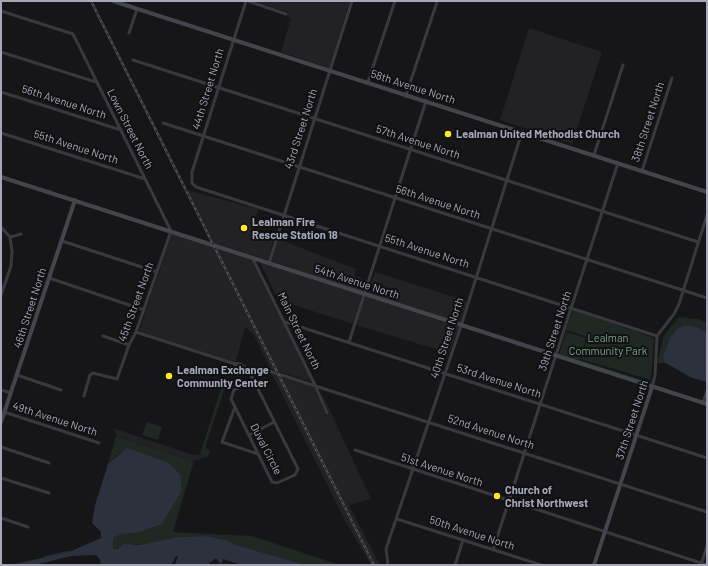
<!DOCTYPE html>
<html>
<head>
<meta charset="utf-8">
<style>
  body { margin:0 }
  #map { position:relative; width:708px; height:566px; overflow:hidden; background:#161618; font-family:Barlow,sans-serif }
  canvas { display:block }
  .frame { position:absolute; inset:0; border:2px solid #a6a8b9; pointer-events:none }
</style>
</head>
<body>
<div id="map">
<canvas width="708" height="566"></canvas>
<div class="frame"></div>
</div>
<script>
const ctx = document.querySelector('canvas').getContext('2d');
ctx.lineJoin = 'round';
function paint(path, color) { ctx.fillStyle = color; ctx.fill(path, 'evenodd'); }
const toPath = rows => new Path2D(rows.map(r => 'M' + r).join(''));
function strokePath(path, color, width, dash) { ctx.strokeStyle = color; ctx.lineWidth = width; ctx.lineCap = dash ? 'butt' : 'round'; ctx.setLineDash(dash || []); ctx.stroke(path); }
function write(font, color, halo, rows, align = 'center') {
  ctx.font = font + ' Barlow,sans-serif'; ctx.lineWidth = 4; ctx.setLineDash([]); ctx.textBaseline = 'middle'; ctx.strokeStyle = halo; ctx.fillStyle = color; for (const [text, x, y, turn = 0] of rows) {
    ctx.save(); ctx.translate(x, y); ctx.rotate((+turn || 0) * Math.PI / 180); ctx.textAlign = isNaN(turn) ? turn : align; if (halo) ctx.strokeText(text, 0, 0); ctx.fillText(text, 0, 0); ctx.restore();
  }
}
paint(toPath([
  [254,1,350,1,329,68,281,52,291,18,272,11,287,16,288,12],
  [529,28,602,52,572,144,500,120],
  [187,190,258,209,253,232,274,238,268,260,214,243],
  [172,233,251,259,312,382,268,368,269,366,254,335,245,327,236,361,231,361,139,331],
  [278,239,356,269,354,275,367,281,363,292,271,261],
  [260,262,362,295,353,324,278,300],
  [375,272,467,301,460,323,367,293],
  [365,296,459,327,449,353,356,325],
  [272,374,314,387,326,416,329,414,319,388,320,389,371,499,349,505,380,565,371,565,344,519],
  [113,428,193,455,200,454,208,457,194,461,117,436]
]), '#222225');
paint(toPath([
  [573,310,652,337,654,341,651,380,581,359,588,337,566,330],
  [679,317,698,319,707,323,707,333,697,327,677,329,666,348,664,362,666,363,657,363,664,335],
  [566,332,586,338,580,360,649,382,652,381,651,384,559,355],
  [222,386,225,387,206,445,206,448,210,450,208,457,200,454],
  [147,422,162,427,158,440,142,435],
  [116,436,194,461,173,532,252,536,340,565,306,565,233,544,227,540,206,536,178,537,173,539,140,545,136,544,113,549,113,538,122,534,137,533,163,524,166,517,182,491,181,476,121,452,108,464]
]), '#1f2822');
paint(toPath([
  [685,325,697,327,707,333,707,382,690,377,664,362,663,355,671,337,677,329],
  [127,448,169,463,181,476,182,491,166,517,163,524,137,533,122,534,113,538,113,549,118,549,124,544,140,545,178,537,206,536,227,540,233,544,306,565,242,565,223,559,221,565,216,558,207,565,175,565,178,556,176,556,171,565,101,565,100,560,96,555,71,556,35,565,10,565,69,552,101,538,101,532,92,523,95,505,108,464]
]), '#2b313d');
strokePath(toPath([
  [44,557,70,551]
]), '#2b313d', 1);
strokePath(toPath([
  [246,1,192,172,192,183,196,187,657,336],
  [248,1,286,14],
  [1,11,73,34,171,231,136,332,129,345,117,379,93,373,90,375,84,396],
  [129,33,137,9],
  [1,52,96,82],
  [133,60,698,242],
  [368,82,395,1],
  [1,92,121,130],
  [406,95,437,2],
  [163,123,707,298],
  [1,133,145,179],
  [594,155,623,65],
  [642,171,672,78],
  [1,227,10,237,12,251,11,266,1,295],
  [10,237,21,234],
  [62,241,157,272],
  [252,257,315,385,327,413],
  [269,263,352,1],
  [49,278,144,310],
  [285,322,707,458],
  [136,332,232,363,239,367,246,368],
  [103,336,129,345],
  [349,342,426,101],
  [232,363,240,364,248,369,298,469,295,475,277,483,272,482,231,399,234,390,254,380],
  [269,371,707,512],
  [17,375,61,390],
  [652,387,655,376,657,336,674,314,679,304,707,215],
  [1,390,11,393],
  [703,403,707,391],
  [235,407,222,442,258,454],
  [4,412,99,443],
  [249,435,274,422],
  [1,447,49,463],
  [355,450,707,565],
  [1,478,49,493],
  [1,518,28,527],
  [397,519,541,565],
  [493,550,618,163],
  [388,565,386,549,461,326,522,132],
  [455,565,463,540],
  [701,565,707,546]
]), '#39383f', 3);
strokePath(toPath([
  [113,1,707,192],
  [1,177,707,404],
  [1,422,75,200],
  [594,565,652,387]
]), '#44444d', 4);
const rail = toPath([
  [91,1,374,565]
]);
strokePath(rail, '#4b4b54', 2.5);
strokePath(rail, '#111113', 1, [3]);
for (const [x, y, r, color] of [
  [448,134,4,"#ffe727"],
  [244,228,4,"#ffe727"],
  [169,376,4,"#ffe727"],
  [497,496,4,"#ffe727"]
]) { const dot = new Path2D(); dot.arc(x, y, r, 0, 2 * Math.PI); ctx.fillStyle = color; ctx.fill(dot); strokePath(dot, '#111113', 1.5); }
write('11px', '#a6a8b9', '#111113', [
  ["58th Avenue North",413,87,18],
  ["44th Street North",208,89,-73],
  ["56th Avenue North",64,102,18],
  ["38th Street North",648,122,-72],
  ["Lown Street North",130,129,63],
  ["43rd Street North",301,129,-72],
  ["57th Avenue North",418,142,18],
  ["55th Avenue North",76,147,18],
  ["56th Avenue North",438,202,18],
  ["55th Avenue North",427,251,18],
  ["54th Avenue North",357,282,18],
  ["45th Street North",136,302,-70],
  ["46th Street North",30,308,-72],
  ["Main Street North",299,331,64],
  ["39th Street North",555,331,-72],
  ["40th Street North",447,338,-72],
  ["53rd Avenue North",499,381,18],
  ["49th Avenue North",55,419,18],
  ["37th Street North",632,420,-72],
  ["52nd Avenue North",491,432,18],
  ["Duval Circle",266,449,63],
  ["51st Avenue North",442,470,18],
  ["50th Avenue North",472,533,18]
]);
write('bold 11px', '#a6a8b9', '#111113', [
  ["Lealman United Methodist Church",456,134],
  ["Lealman Fire",252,222],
  ["Rescue Station 18",252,235],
  ["Lealman Exchange",177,370],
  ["Community Center",177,383],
  ["Church of",505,490],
  ["Christ Northwest",505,503]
], 'left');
write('11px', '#7ca688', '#111113', [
  ["Lealman",608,338],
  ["Community Park",608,351]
]);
</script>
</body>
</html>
